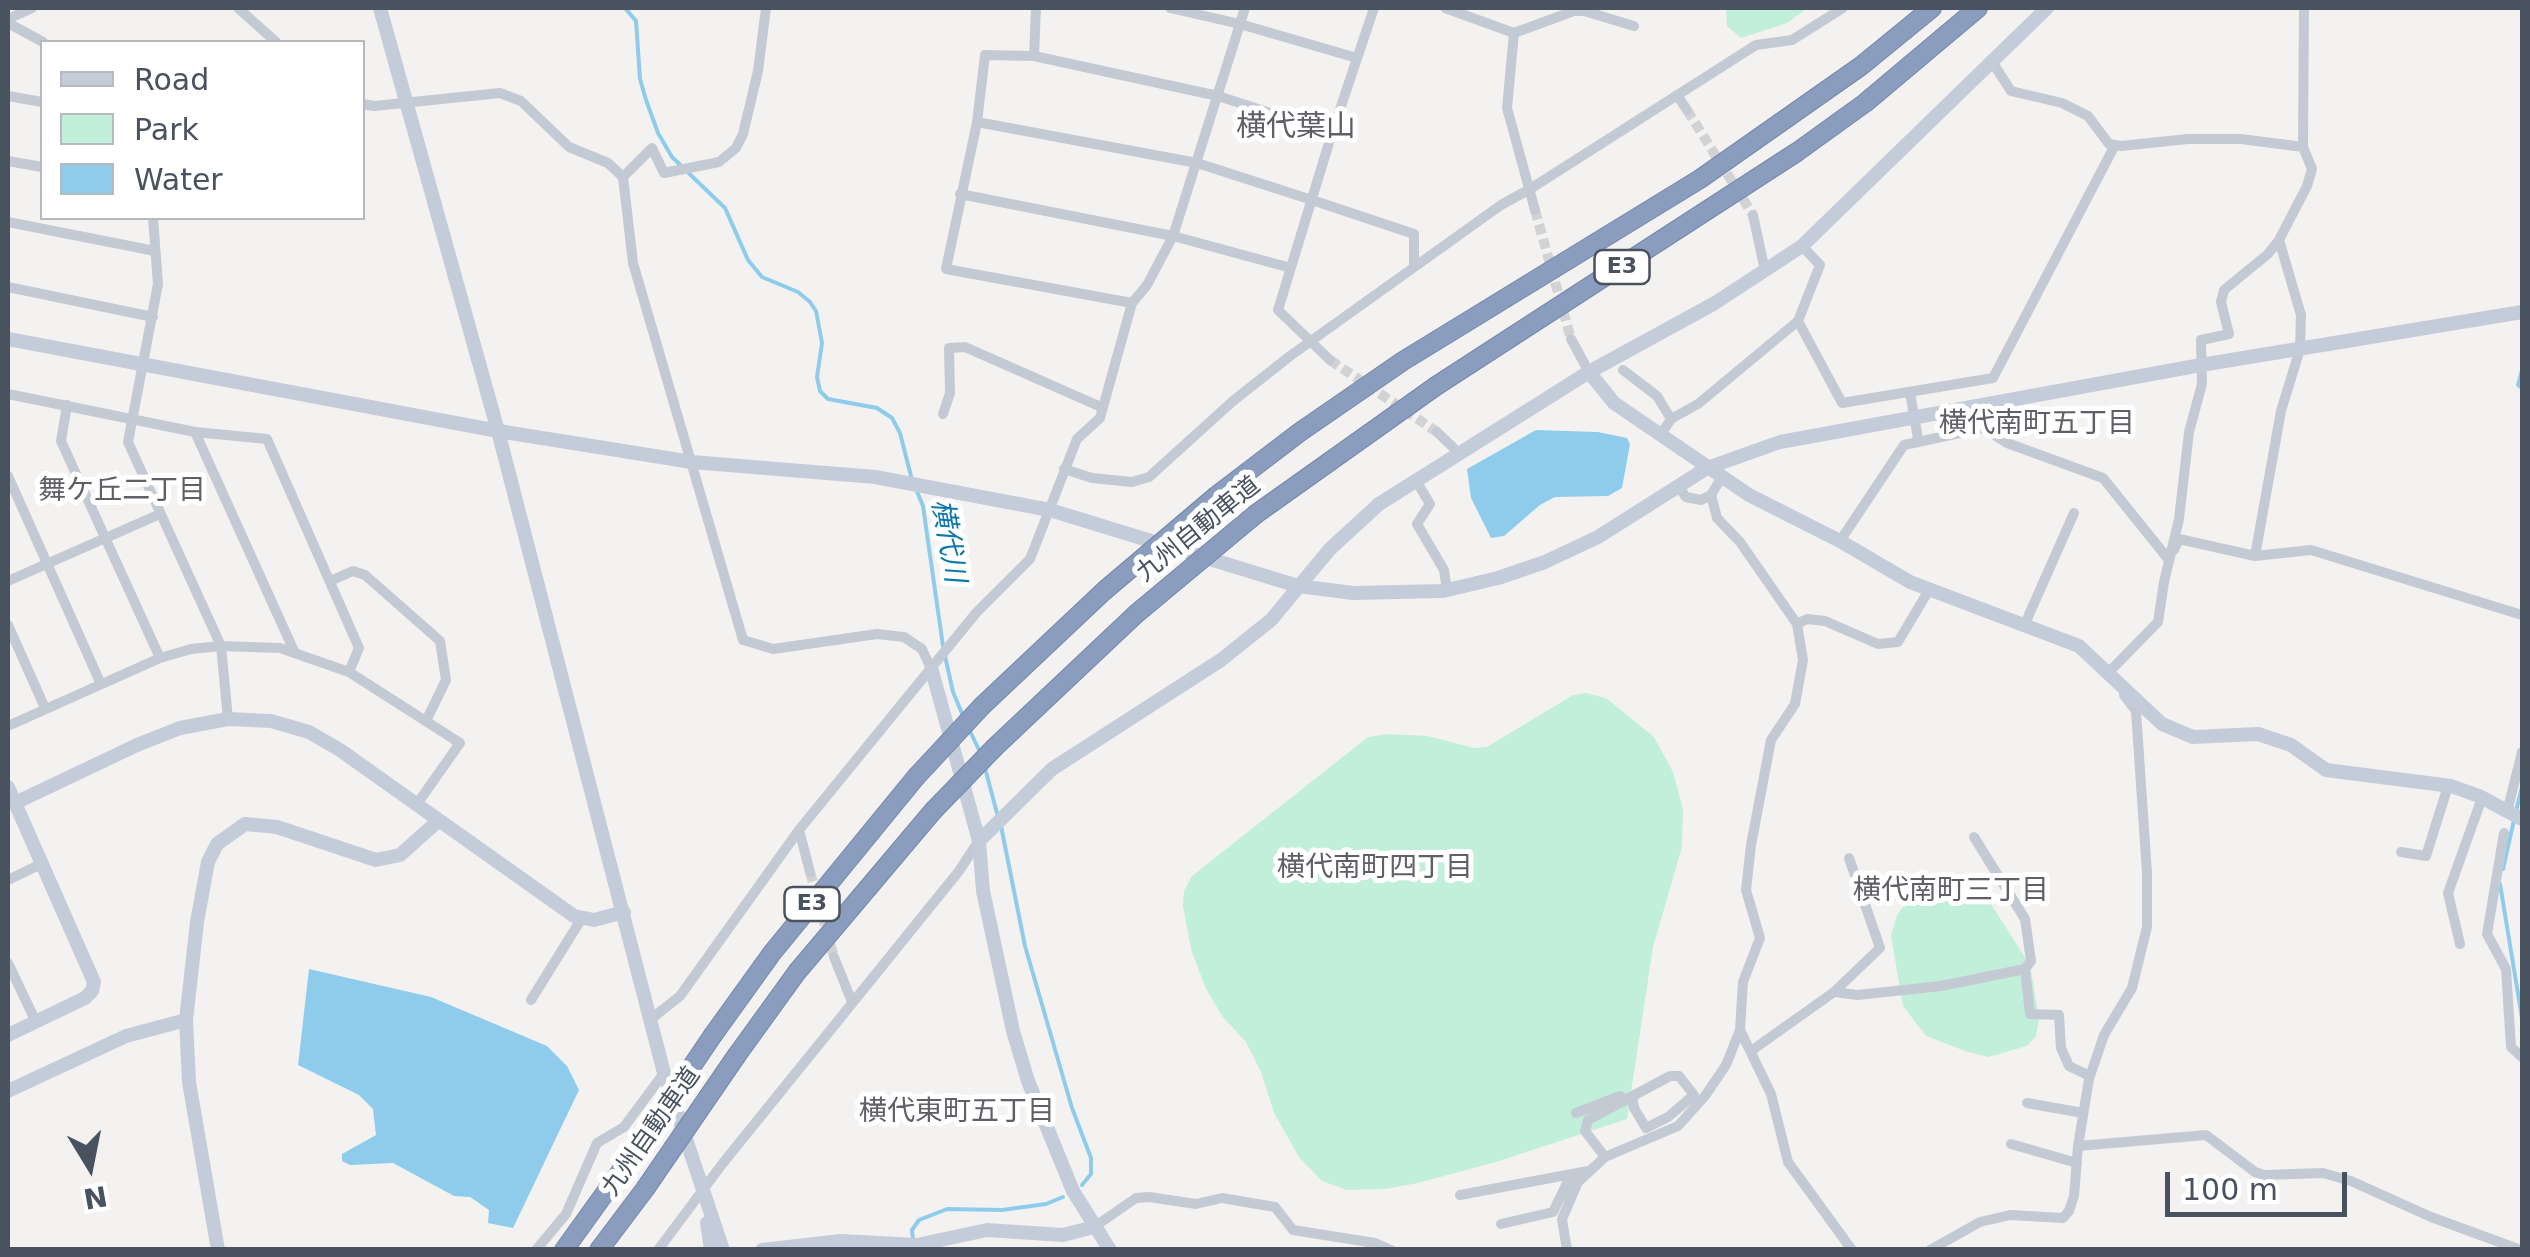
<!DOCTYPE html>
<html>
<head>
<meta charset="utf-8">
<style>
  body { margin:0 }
  #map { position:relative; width:2530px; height:1257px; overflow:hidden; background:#f4f2f1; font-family:"DejaVu Sans",sans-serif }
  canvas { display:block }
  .frame { position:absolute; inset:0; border:10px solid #49525f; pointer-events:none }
  .legend { position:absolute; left:40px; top:40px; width:325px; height:180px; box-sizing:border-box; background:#fff; border:2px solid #b6babf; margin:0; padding:12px 18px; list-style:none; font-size:30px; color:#49525f }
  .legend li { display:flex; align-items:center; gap:20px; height:50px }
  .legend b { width:50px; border:2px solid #b6babf }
  .north { position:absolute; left:40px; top:1117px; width:100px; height:100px; -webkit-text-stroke:8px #fff; paint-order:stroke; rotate:170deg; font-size:28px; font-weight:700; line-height:40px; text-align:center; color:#49525f }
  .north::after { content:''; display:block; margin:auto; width:35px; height:45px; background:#49525f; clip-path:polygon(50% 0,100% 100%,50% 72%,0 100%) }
  .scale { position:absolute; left:2165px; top:1172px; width:182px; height:45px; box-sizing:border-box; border:5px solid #49525f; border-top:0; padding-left:12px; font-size:30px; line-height:35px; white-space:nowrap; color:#49525f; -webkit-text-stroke:8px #fff; paint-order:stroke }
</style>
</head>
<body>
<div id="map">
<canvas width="2530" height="1257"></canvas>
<div class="frame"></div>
<ul class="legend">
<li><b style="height:12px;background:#c5ccd9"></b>Road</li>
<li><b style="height:28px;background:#c2efd9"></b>Park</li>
<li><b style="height:28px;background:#8fccec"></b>Water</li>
</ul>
<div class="north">N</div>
<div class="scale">100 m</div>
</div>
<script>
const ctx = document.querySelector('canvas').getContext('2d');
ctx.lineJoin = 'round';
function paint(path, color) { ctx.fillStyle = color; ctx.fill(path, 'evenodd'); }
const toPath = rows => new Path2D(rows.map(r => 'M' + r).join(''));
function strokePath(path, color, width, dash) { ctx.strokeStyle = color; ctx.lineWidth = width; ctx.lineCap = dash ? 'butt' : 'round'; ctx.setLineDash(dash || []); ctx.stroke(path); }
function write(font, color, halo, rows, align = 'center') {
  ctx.font = font + ' "DejaVu Sans","Noto Sans JP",sans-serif'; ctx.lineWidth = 10; ctx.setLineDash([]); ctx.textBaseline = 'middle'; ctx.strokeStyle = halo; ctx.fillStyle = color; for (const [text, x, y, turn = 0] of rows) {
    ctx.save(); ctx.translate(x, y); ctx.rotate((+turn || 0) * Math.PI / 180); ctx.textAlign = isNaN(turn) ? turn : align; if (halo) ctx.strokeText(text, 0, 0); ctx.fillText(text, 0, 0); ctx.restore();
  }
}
paint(toPath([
  [1726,8,1808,8,1787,23,1741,38,1727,26],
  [1586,693,1606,698,1654,737,1673,772,1683,809,1682,847,1653,947,1627,1119,1496,1162,1418,1183,1385,1189,1347,1190,1322,1181,1299,1157,1274,1113,1261,1072,1246,1042,1222,1016,1206,989,1191,949,1183,906,1184,891,1192,876,1368,737,1388,734,1428,736,1474,748,1487,747,1573,695],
  [1943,893,1989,901,2030,965,2039,1019,2036,1036,2027,1046,1988,1057,1965,1051,1926,1036,1903,1006,1891,936,1897,915,1905,905,1921,896]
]), '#c2efd9');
paint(toPath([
  [1536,430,1598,432,1627,438,1630,444,1622,488,1608,496,1555,497,1540,505,1504,536,1491,538,1471,498,1467,469],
  [309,969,431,997,547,1046,567,1066,579,1090,513,1228,488,1223,489,1210,470,1197,454,1196,393,1163,350,1165,342,1161,342,1154,376,1135,373,1109,359,1095,298,1065]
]), '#8fccec');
strokePath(toPath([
  [625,8,636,21,640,79,646,100,658,133,672,157,725,208,748,260,762,277,798,292,810,302,816,311,822,343,817,377,820,391,828,399,877,408,892,418,900,433,912,480],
  [2522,370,2518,385,2522,388],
  [916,489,923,506,943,646],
  [945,656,953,692,964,718],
  [968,727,981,754],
  [985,768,998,817],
  [2516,811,2522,787],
  [1001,826,1025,946,1072,1108,1091,1158,1091,1174,1082,1185],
  [2503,869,2514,820],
  [2500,884,2522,1018],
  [913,1239,912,1230,919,1220,947,1209,1002,1210,1046,1204,1063,1197]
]), '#8fccec', 4);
strokePath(toPath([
  [1687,110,1753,215],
  [1535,210,1571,339],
  [1330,360,1437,432],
  [810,872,834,957]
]), '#d2d2d4', 10, [10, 5]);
const highway = toPath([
  [1216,496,1300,432,1403,361,1700,179,1861,66,1932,8],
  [1256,514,1436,386,1797,152,1865,103,1978,8],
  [982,706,1104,591],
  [995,747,1136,614],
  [713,1035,772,953,916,777],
  [737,1055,797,972,933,811],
  [564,1250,623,1168],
  [599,1250,645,1189]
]);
strokePath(highway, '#7588ab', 20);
strokePath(toPath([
  [238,8,276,42],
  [1170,8,1240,24,1357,58],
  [1445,8,1514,33,1507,108,1535,210],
  [8,19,32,8],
  [8,23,43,42],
  [1514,33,1574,11,1584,11,1634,26],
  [1034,56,1036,8],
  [1991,60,2011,91,2062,103,2088,116,2109,144,2121,146,2188,139,2241,139,2303,147],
  [1677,95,1687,110],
  [8,96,42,102],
  [362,104,374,106,500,93,521,101,569,147,608,163,623,177,633,263,743,640,773,649,877,634,904,637,922,649,932,671],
  [977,122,1197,163,1312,200,1414,234,1414,266],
  [8,161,42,167],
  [623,177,652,148,664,173,719,162,736,148,743,134,758,71,766,8],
  [960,194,1173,236,1291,268],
  [1753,215,1765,271],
  [153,218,158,284,128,442,221,646,228,719],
  [8,222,155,251],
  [1802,246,1820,265,1798,321,1842,403,1993,378,2115,145],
  [8,287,153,317],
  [1132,303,946,269,977,122,985,55,1034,56,1218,96,1332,133],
  [1571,339,1589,372],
  [1330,360,1278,310,1332,133,1374,8],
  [1623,370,1657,396,1671,419],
  [1910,392,1918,439],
  [8,394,195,432,267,439,359,648,349,672],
  [67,405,61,441,160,658],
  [943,414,950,393,949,348,965,347,1101,407],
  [195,432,294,651],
  [1437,432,1459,453],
  [1660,436,1671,419,1698,404,1798,321],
  [1064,469,1092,478,1132,482,1149,477,1233,401,1290,356,1501,205,1530,189,1756,45,1792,40,1843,8],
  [8,476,100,682],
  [1415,479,1430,504,1417,524,1444,570,1447,590],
  [1678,486,1686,497,1701,500,1711,495,1722,477],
  [1840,541,1904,445,1983,428,2007,443,2103,478,2169,560],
  [2174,550,2179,539,2255,556,2311,550,2522,615],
  [2255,556,2281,411,2300,349,2301,315,2279,240],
  [8,581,160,514],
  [330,581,353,571,365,575,440,641,446,680,427,719],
  [1797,624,1807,619,1825,621,1878,644,1898,642,1929,590],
  [8,625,45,708],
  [2024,626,2074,513],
  [2111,677,2108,673,2158,622,2164,582,2179,519,2189,432,2202,384,2201,340,2229,334,2221,302,2224,290,2268,254,2279,240,2307,186,2312,169,2303,147,2304,8],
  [8,726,160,658,191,649,221,646,280,648,349,672,460,743,417,804],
  [2507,812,2522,752],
  [799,830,810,872],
  [2504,833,2487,934,2506,969,2511,1047,2522,1057],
  [1974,837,2025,919,2031,961,2025,969,2030,1014,2059,1015,2061,1048,2069,1066,2090,1076],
  [2401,852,2426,856,2448,786],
  [8,880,41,864],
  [2460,944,2448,893,2482,798],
  [834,957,852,1002],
  [8,963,36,1022],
  [1834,992,1880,948,1849,858],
  [531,1000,582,918],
  [651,1019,680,996,799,830,976,613,1030,559,1077,439,1100,418,1132,303,1147,285,1173,236,1245,8],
  [1740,1030,1771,1094,1788,1162,1852,1250],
  [1751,1051,1834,992,1858,995,1941,986,2025,969],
  [2027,1103,2083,1113],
  [1576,1113,1620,1096,1625,1100],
  [2011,1144,2077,1163],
  [2078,1146,2206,1135,2255,1172,2264,1175,2323,1173,2351,1181,2431,1217,2521,1250],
  [1605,1157,1585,1131,1588,1120,1670,1076,1679,1076,1694,1095,1668,1117,1646,1128,1634,1108,1632,1097],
  [1460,1195,1588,1171],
  [1501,1224,1553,1212,1571,1175],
  [1094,1227,1136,1198,1149,1197,1196,1204,1222,1198,1275,1207,1293,1230,1375,1243,1391,1250],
  [536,1250,566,1214,597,1143,624,1127,664,1073],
  [658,1250,723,1163,959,871,978,842],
  [1567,1250,1562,1219,1578,1182,1605,1157,1678,1126,1705,1096,1726,1065,1740,1030,1743,982,1760,938,1746,890,1751,845,1771,740,1795,704,1803,660,1797,624,1740,542,1717,518,1711,495],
  [1930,1250,1980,1222,2010,1215,2063,1218,2069,1211,2074,1196,2078,1146,2089,1079,2104,1035,2132,988,2147,927,2147,873,2136,711,2124,695]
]), '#c3cad3', 10);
strokePath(toPath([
  [380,8,498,431,664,1073,723,1250],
  [8,339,498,431,692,462,875,477,1050,510,1298,586,1353,593,1443,591,1498,578,1545,562,1598,537,1707,468,1780,442,2201,365,2522,312],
  [1589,372,1614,403,1749,495,1840,541,1910,582,2079,646,2162,724,2193,737,2258,734,2291,745,2326,770,2451,786,2479,796,2522,819],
  [932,671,979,841,983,891,1013,1031,1028,1081,1073,1191,1110,1250],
  [8,787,94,982,92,991,85,998,8,1035],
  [15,803,137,745,180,728,228,719,271,721,309,732,340,750,574,916,594,920,624,912],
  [979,841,1052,769,1221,660,1271,620,1330,549,1379,504,1589,372,1715,303,1802,246,2047,8],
  [8,1091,126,1036,186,1020],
  [707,1223,711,1250],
  [218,1250,189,1082,186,1020,197,922,208,862,217,844,245,824,277,827,376,860,400,855,438,821],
  [762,1250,841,1241,917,1245,987,1230,1063,1235,1094,1227]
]), '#c5ccd9', 14);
strokePath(highway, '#8a9dbf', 18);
const highwayBridge = toPath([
  [1104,591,1216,496],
  [1136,614,1256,514],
  [916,777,982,706],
  [933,811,995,747],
  [623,1168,713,1035],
  [645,1189,737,1055]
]);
strokePath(highwayBridge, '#7588ab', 20, []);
strokePath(highwayBridge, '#8a9dbf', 18);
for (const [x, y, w] of [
  [1622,267,55],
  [812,904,55]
]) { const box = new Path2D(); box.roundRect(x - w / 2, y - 17, w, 34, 8); ctx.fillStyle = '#fff'; ctx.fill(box); strokePath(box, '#49525f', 2.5); }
write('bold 22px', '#49525f', null, [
  ["E3",1622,267],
  ["E3",812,904]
]);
write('25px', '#49525f', '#fff', [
  ["九州自動車道",1199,530,-39],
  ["九州自動車道",652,1132,-55]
]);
write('28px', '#5e6066', '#fff', [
  ["横代南町五丁目",2037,425],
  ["舞ケ丘二丁目",122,492],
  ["横代南町四丁目",1375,869],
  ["横代南町三丁目",1951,892],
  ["横代東町五丁目",957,1113]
]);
write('italic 28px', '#0e77ad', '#fff', [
  ["横代川",947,541,80]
]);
write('30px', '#5e6066', '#fff', [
  ["横代葉山",1296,128]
]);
</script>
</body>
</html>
